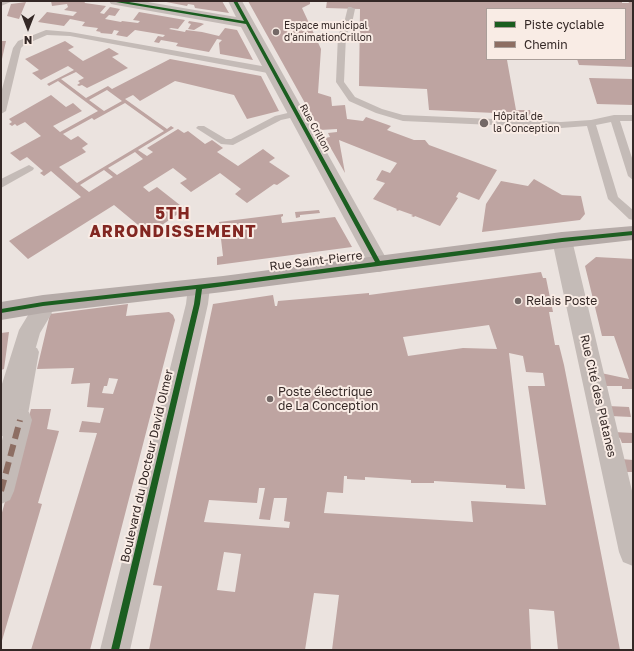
<!DOCTYPE html>
<html>
<head>
<meta charset="utf-8">
<style>
  body { margin:0 }
  #map { position:relative; width:634px; height:651px; overflow:hidden; background:#ebe3df; font-family:"Golos Text",sans-serif }
  canvas { display:block }
  .frame { position:absolute; inset:0; border:2px solid #342826; pointer-events:none }
  .legend { position:absolute; left:486px; top:8px; width:140px; height:52px; box-sizing:border-box; background:#f9ece5; border:1px solid #aa9e99; margin:0; padding:5px 7px; list-style:none; font-size:12px; color:#342826 }
  .legend li { display:flex; align-items:center; gap:8px; height:20px }
  .legend b { width:20px; border:1px solid #aa9e99 }
  .north { position:absolute; left:8px; top:8px; width:40px; height:40px; -webkit-text-stroke:3px #f9ece5; paint-order:stroke; rotate:180deg; font-size:11px; font-weight:700; line-height:16px; text-align:center; color:#342826 }
  .north::after { content:''; display:block; margin:auto; width:14px; height:18px; background:#342826; clip-path:polygon(50% 0,100% 100%,50% 72%,0 100%) }
</style>
</head>
<body>
<div id="map">
<canvas width="634" height="651"></canvas>
<div class="frame"></div>
<ul class="legend">
<li><b style="height:5px;background:#1b5e20"></b>Piste cyclable</li>
<li><b style="height:5px;background:#8d6e63"></b>Chemin</li>
</ul>
<div class="north">N</div>
</div>
<script>
const ctx = document.querySelector('canvas').getContext('2d');
ctx.lineJoin = 'round';
function paint(path, color) { ctx.fillStyle = color; ctx.fill(path, 'evenodd'); }
const toPath = rows => new Path2D(rows.map(r => 'M' + r).join(''));
function strokePath(path, color, width, dash) { ctx.strokeStyle = color; ctx.lineWidth = width; ctx.lineCap = dash ? 'butt' : 'round'; ctx.setLineDash(dash || []); ctx.stroke(path); }
function write(font, color, halo, rows, align = 'center') {
  ctx.font = font + ' "Golos Text",sans-serif'; ctx.lineWidth = 4; ctx.setLineDash([]); ctx.textBaseline = 'middle'; ctx.strokeStyle = halo; ctx.fillStyle = color; for (const [text, x, y, turn = 0] of rows) {
    ctx.save(); ctx.translate(x, y); ctx.rotate((+turn || 0) * Math.PI / 180); ctx.textAlign = isNaN(turn) ? turn : align; if (halo) ctx.strokeText(text, 0, 0); ctx.fillText(text, 0, 0); ctx.restore();
  }
}
paint(toPath([
  [51,1,84,1,85,3,106,6,100,13,104,14,110,7,120,9,115,16,109,15,105,19,121,22,122,21,138,23,140,21,133,20,139,12,185,20,178,29,171,28,169,29,185,32,186,30,202,32,219,36,225,28,237,30,253,60,220,54,219,43,222,40,217,39,209,52,176,46,178,43,161,40,159,43,154,42,158,36,163,37,165,35,135,30,127,37,116,35,119,31,114,30,112,34,100,33,101,32,96,31,98,28,82,26,85,22,70,19,64,26,38,22,47,12,73,16,77,12,64,10,68,7,67,4,52,6],
  [161,1,222,1,229,13,195,8,194,5,188,4,187,6],
  [248,1,310,1,310,4,302,8,321,49,318,93,331,97,332,106,345,105,347,119,363,121,366,117,391,126,387,130,414,140,425,140,429,145,497,170,479,200,459,192,456,197,458,198,440,226,415,216,414,217,411,216,413,215,399,210,398,211,396,210,397,209,373,199,385,183,376,180,382,170,390,173,397,163,339,140,345,173,325,138,330,137,328,133,337,132,337,129,320,130],
  [327,1,622,1,622,3,629,3,628,1,633,1,633,67,579,65,577,59,625,59,625,9,487,9,487,59,507,60,516,110,530,110,531,116,518,115,517,114,429,110,427,89,359,86,360,9,326,8],
  [26,2,19,19,7,16,11,4],
  [189,21,201,23,204,24,194,30,188,29,191,24,188,23],
  [1,41,6,41,2,59,1,59],
  [65,41,74,47,68,50,83,61,109,48,119,54,112,57,128,68,87,88,82,85,79,86,77,85,80,83,78,81,84,78,76,72,61,79,86,98,108,86,112,89,170,59,261,76,279,111,247,119,234,95,175,81,140,101,133,95,125,99,167,129,171,126,174,128,138,150,147,156,153,152,147,148,178,129,184,133,188,131,205,144,212,140,223,148,217,152,238,166,263,149,275,158,269,162,290,176,277,185,274,184,247,203,235,194,241,189,220,173,191,192,180,183,187,179,173,168,143,187,149,192,157,187,185,209,149,234,114,205,28,259,9,241,81,197,51,171,44,176,40,173,43,171,27,157,20,161,10,153,41,136,25,122,17,126,15,124,12,126,9,124,12,122,9,119,51,95,66,107,73,103,82,111,53,126,60,132,98,111,58,81,49,86,47,84,74,70,68,66,41,80,32,73,39,70,25,59],
  [107,90,122,101,104,111,89,100],
  [125,103,164,131,77,183,59,167,86,152,82,148,88,144,78,136,71,140,63,134,92,118,94,120],
  [135,152,143,159,117,175,108,168],
  [104,170,113,177,89,192,80,185],
  [589,78,633,79,633,105,597,104],
  [534,179,562,195,581,196,585,214,580,220,482,232,486,204,501,181,528,186],
  [319,210,320,213,300,215,300,217,296,218,295,212],
  [283,214,283,216,281,217,282,223,335,217,352,247,217,265,217,257,223,256,219,222],
  [596,257,633,259,633,389,622,389,622,386,603,386,601,373,629,379,614,336,602,336,585,266],
  [541,272,543,278,546,278,553,312,549,312,555,345,559,345,564,365,620,650,558,650,554,611,529,609,531,650,332,650,339,595,314,593,305,650,149,650,162,586,153,585,213,304,273,295,275,306,277,306,278,301,369,293,369,295],
  [489,325,497,349,463,348,408,356,403,337],
  [509,353,523,356,526,372,543,373,545,386,528,386,546,505,471,501,473,522,324,513,327,492,343,493,344,476,347,476,347,479,365,480,365,477,411,480,411,483,434,483,434,481,506,485,506,488,525,489],
  [259,488,265,488,259,519,270,520,274,498,287,498,284,521,290,522,289,528,204,522,209,500,257,503],
  [224,552,241,554,235,592,217,590],
  [128,304,126,316,169,312,173,315,175,320,90,650,31,650,97,433,79,432,82,421,100,423,104,408,87,407,90,383,71,384,74,368,37,369,50,314],
  [109,378,118,379,113,394,102,393,104,386,107,386],
  [9,332,4,369,1,370,1,333],
  [608,406,629,407,631,417,611,416],
  [31,409,51,409,47,429,59,431,38,503,42,504,1,644,1,516],
  [614,432,633,433,633,443,622,443,620,438,616,437],
  [621,459,633,460,633,472,624,472]
]), '#bea4a1');
paint(toPath([
  [1,1,13,1,1,6,1,1],
  [348,7,351,7,355,9,352,23,346,35,344,82,355,97,382,109,403,115,561,122,591,120,614,115,633,115,633,121,620,121,633,161,633,180,628,176,611,122,596,125,618,197,633,210,633,220,629,219,608,199,587,126,561,128,403,121,376,113,349,101,336,82,338,35,344,23,348,7],
  [46,30,70,32,273,68,277,71,273,74,70,36,47,35,24,45,21,48,6,111,1,114,1,93,13,48,18,41,46,30],
  [296,111,301,114,299,116,281,120,233,145,221,144,196,128,198,126,204,126,226,139,231,139,275,116,296,111],
  [29,165,34,168,33,170,1,188,1,179,29,165],
  [33,347,37,348,39,352,27,420,25,424,20,426,15,424,13,420,27,352,29,348,33,347]
]), '#c4bbb7');
paint(toPath([
  [109,1,142,1,236,17,228,1,242,1,386,258,389,264,386,270,379,272,372,270,241,27,116,5,111,4,109,1],
  [562,232,569,235,572,240,633,495,633,566,623,562,619,552,552,240,555,235,562,232],
  [199,279,206,281,210,287,208,304,130,650,100,650,186,304,188,287,192,281,199,279],
  [41,304,49,307,52,313,40,333,18,410,20,409,29,412,32,420,14,491,10,500,1,504,1,445,3,436,1,437,1,387,19,330,33,307,41,304]
]), '#c4bbb7');
paint(toPath([
  [633,226,633,240,562,248,223,292,43,313,1,320,1,302,43,295,223,276,562,232,633,226]
]), '#b5aba8');
strokePath(toPath([
  [1,491,20,420]
]), '#8d6e63', 6, [12, 6]);
paint(toPath([
  [114,1,123,1,244,21,233,1,237,1,380,261,562,238,633,231,633,235,562,242,202,289,200,304,119,650,111,650,194,304,196,289,43,306,1,313,1,309,43,302,223,282,375,262,246,24,116,2,114,1]
]), '#1b5e20');
for (const [x, y, r, color] of [
  [276,32,4,"#746967"],
  [484,123,5,"#746967"],
  [518,301,4,"#746967"],
  [270,399,4,"#746967"]
]) { const dot = new Path2D(); dot.arc(x, y, r, 0, 2 * Math.PI); ctx.fillStyle = color; ctx.fill(dot); strokePath(dot, '#f9ece5', 1.5); }
write('10px', '#342826', '#f9ece5', [
  ["Espace municipal",284,26],
  ["d'animationCrillon",284,38],
  ["Hôpital de",493,117],
  ["la Conception",493,129]
], 'left');
write('10px', '#342826', '#f9ece5', [
  ["Rue Crillon",315,128,61]
]);
write('12px', '#342826', '#f9ece5', [
  ["Rue Saint-Pierre",316,261,-7],
  ["Rue Cité des Platanes",598,396,77],
  ["Boulevard du Docteur David Olmer",147,466,-77]
]);
write('12px', '#342826', '#f9ece5', [
  ["Relais Poste",526,301],
  ["Poste électrique",278,392],
  ["de La Conception",278,406]
], 'left');
ctx.letterSpacing = '1px';
write('bold 16px', '#822621', '#f9ece5', [
  ["5TH",173,214],
  ["ARRONDISSEMENT",173,232]
]);
ctx.letterSpacing = '0px';
</script>
</body>
</html>
